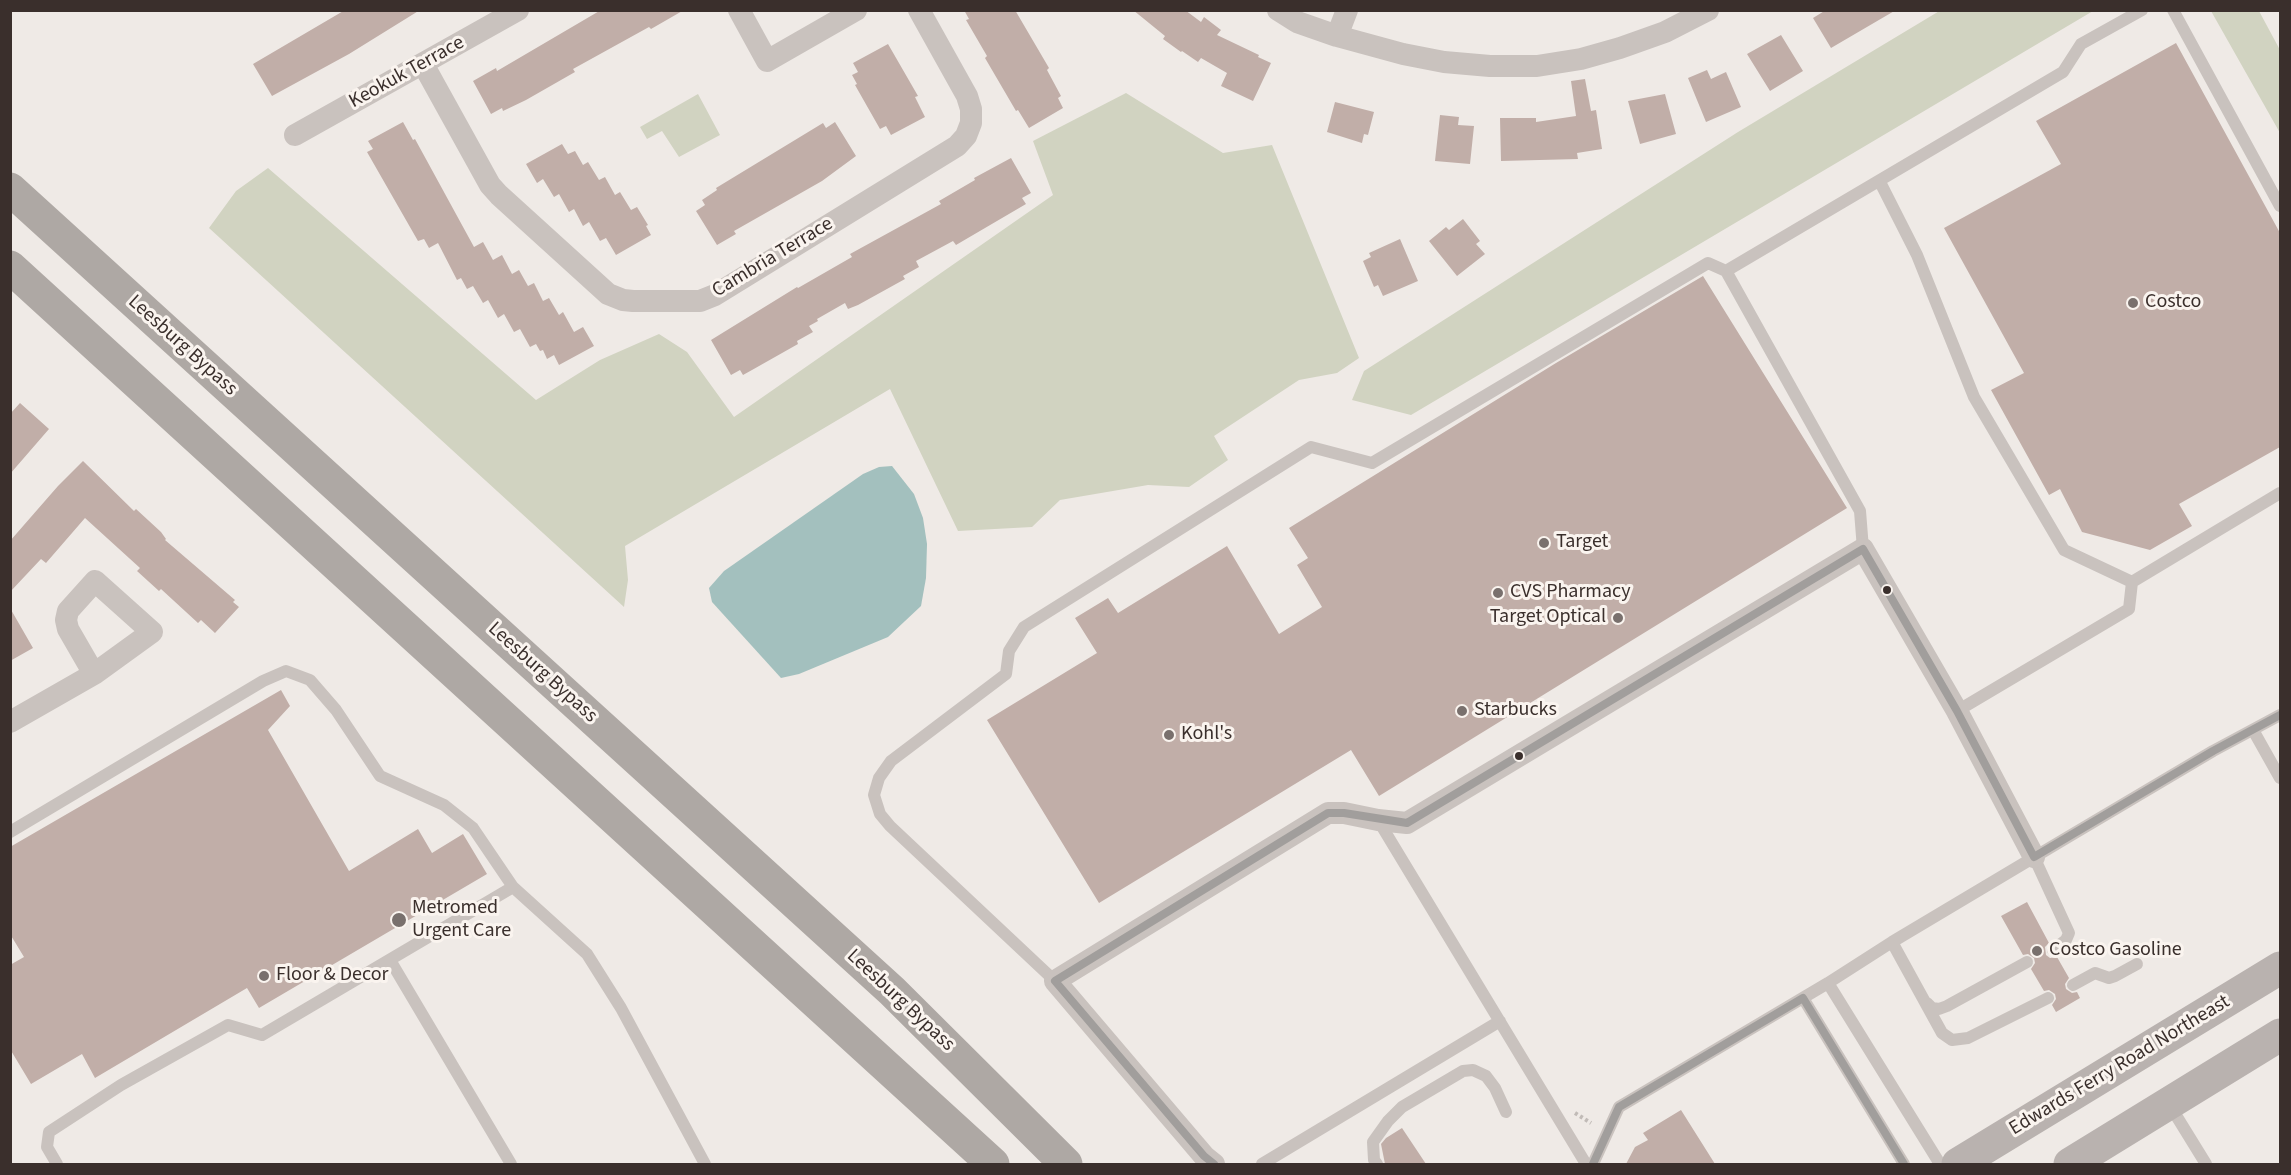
<!DOCTYPE html>
<html>
<head>
<meta charset="utf-8">
<style>
  body { margin:0 }
  #map { position:relative; width:2291px; height:1175px; overflow:hidden; background:#efeae6; font-family:"Source Sans 3",sans-serif }
  canvas { display:block }
  .frame { position:absolute; inset:0; border:12px solid #3a2f2c; pointer-events:none }
</style>
</head>
<body>
<div id="map">
<canvas width="2291" height="1175"></canvas>
<div class="frame"></div>
</div>
<script>
const ctx = document.querySelector('canvas').getContext('2d');
ctx.lineJoin = 'round';
function paint(path, color) { ctx.fillStyle = color; ctx.fill(path, 'evenodd'); }
const toPath = rows => new Path2D(rows.map(r => 'M' + r).join(''));
function strokePath(path, color, width, dash) { ctx.strokeStyle = color; ctx.lineWidth = width; ctx.lineCap = dash ? 'butt' : 'round'; ctx.setLineDash(dash || []); ctx.stroke(path); }
function write(font, color, halo, rows, align = 'center') {
  ctx.font = font + ' "Source Sans 3",sans-serif'; ctx.lineWidth = 6; ctx.setLineDash([]); ctx.textBaseline = 'middle'; ctx.strokeStyle = halo; ctx.fillStyle = color; for (const [text, x, y, turn = 0] of rows) {
    ctx.save(); ctx.translate(x, y); ctx.rotate((+turn || 0) * Math.PI / 180); ctx.textAlign = isNaN(turn) ? turn : align; if (halo) ctx.strokeText(text, 0, 0); ctx.fillText(text, 0, 0); ctx.restore();
  }
}
paint(toPath([
  [1941,10,2093,11,1411,415,1352,400,1364,371,1738,132],
  [2211,11,2259,11,2280,50,2280,133],
  [1126,93,1223,153,1272,145,1359,358,1337,373,1299,380,1214,436,1228,460,1189,487,1148,485,1060,500,1032,527,958,531,890,389,625,546,628,580,624,607,209,228,236,191,268,168,536,400,600,360,659,334,687,352,734,417,1053,195,1033,141],
  [698,94,720,135,679,157,662,131,647,139,640,127]
]), '#d1d3c1');
paint(toPath([
  [892,466,914,494,923,518,927,544,926,578,921,606,888,637,799,674,781,678,712,602,709,588,724,571,863,474,879,467]
]), '#a3c0be');
paint(toPath([
  [345,10,420,10,349,54,272,96,253,64],
  [601,10,684,10,651,29,649,27,573,69,575,72,526,100,503,111,502,108,491,114,473,81,496,68,497,71],
  [964,10,1015,10,1049,68,1047,70,1061,96,1058,98,1063,108,1029,128,1018,110,1016,111,985,58,987,56,966,20,969,19],
  [1133,10,1185,10,1201,22,1204,17,1221,30,1217,35,1259,55,1258,57,1271,63,1253,101,1221,86,1227,73,1201,58,1198,62,1182,51,1181,52,1163,39,1165,36],
  [1826,10,1896,10,1831,48,1813,18],
  [1781,35,1803,71,1770,91,1747,54],
  [2176,43,2280,233,2280,447,2179,504,2192,526,2150,550,2082,532,2060,489,2049,495,1991,390,2024,373,1944,228,2061,164,2036,121],
  [888,44,918,96,915,97,925,117,891,135,886,126,880,129,855,85,857,84,852,75,858,72,853,63],
  [1707,70,1711,79,1726,72,1741,107,1706,122,1688,78],
  [1585,79,1591,111,1596,110,1602,149,1577,153,1578,159,1501,161,1500,118,1536,118,1536,122,1576,116,1571,81],
  [1665,94,1676,134,1640,144,1628,101],
  [1335,102,1374,112,1368,135,1364,134,1362,143,1327,132],
  [1440,115,1459,117,1458,125,1474,126,1470,164,1435,161],
  [403,122,413,140,415,139,474,247,483,242,493,260,502,255,512,274,519,270,528,286,534,283,543,301,549,298,559,315,563,312,574,332,583,327,594,346,559,365,554,355,547,359,543,350,540,351,536,344,530,347,520,329,514,332,504,314,498,318,488,300,483,303,473,286,467,289,461,278,457,280,438,243,429,248,424,239,418,241,367,152,373,149,368,141],
  [835,122,856,156,822,181,734,231,736,234,717,245,696,211,705,205,702,200,717,190,716,188,823,123,826,128],
  [562,144,568,154,575,151,583,165,588,162,599,180,605,177,615,195,620,192,631,210,637,207,648,225,646,226,651,235,616,255,606,238,600,241,589,222,583,226,574,209,569,212,559,194,554,197,543,179,537,183,526,164],
  [1011,158,1031,193,1022,198,1026,204,956,245,953,241,916,261,919,267,903,276,905,279,858,305,848,309,845,303,817,319,818,321,809,326,813,332,797,341,798,344,752,370,743,375,740,370,731,375,711,340,797,287,798,288,852,257,850,254,941,204,939,201,975,180,974,178],
  [1463,219,1480,241,1476,244,1485,254,1457,276,1429,241,1446,227,1449,230],
  [1400,239,1418,281,1383,296,1378,285,1374,287,1363,261,1371,257,1369,253],
  [1703,276,1847,508,1379,796,1351,750,1099,903,987,720,1097,653,1075,618,1108,598,1118,613,1227,546,1279,634,1322,607,1297,565,1308,558,1289,528,1556,363],
  [20,403,49,429,10,474,10,414],
  [83,461,134,511,136,509,161,532,166,539,165,540,235,600,233,602,239,607,215,633,201,620,198,623,161,589,159,591,137,571,140,568,85,518,46,563,41,559,10,592,10,541,58,486],
  [10,608,33,648,10,661],
  [281,690,290,706,268,730,349,871,418,829,432,853,463,834,487,874,259,1008,247,988,95,1078,82,1054,31,1084,10,1049,10,965,24,957,10,934,10,847],
  [2027,902,2049,943,2045,947,2046,955,2050,958,2057,957,2069,978,2065,984,2066,989,2072,993,2077,992,2080,998,2056,1012,2052,1005,2056,999,2055,994,2049,990,2044,991,2031,969,2035,963,2034,958,2028,954,2023,955,2001,916],
  [1681,1110,1715,1164,1626,1164,1635,1147,1648,1140,1643,1133],
  [1402,1128,1426,1164,1385,1164,1381,1144,1386,1138]
]), '#c1aea8');
strokePath(toPath([
  [1575,1113,1591,1123]
]), '#c1bbb7', 4, [3, 3]);
strokePath(toPath([
  [2173,10,2280,206],
  [1880,182,1917,255,1974,397,2064,550,2132,582],
  [1863,549,1860,511,1726,271,2063,72,2081,44,2142,10],
  [1957,711,2129,609,2132,582,2280,493],
  [2253,730,2280,778],
  [1378,820,1586,1164],
  [10,832,263,681,286,671,310,680,336,710,380,776,444,805,473,828,513,887],
  [2034,857,2069,933,2066,940,2053,950],
  [1892,942,1942,1033,1952,1040,1968,1038,2048,998],
  [390,960,511,1164],
  [1055,981,890,826,880,814,874,795,879,778,891,761,1006,674,1009,651,1024,627,1311,447,1372,463,1708,263,1726,271],
  [1828,983,1940,1164],
  [2073,985,2095,973,2109,978,2115,976,2137,964],
  [1803,998,1904,1164],
  [1927,1003,1932,1008,1939,1009,1947,1006,2027,962],
  [2169,1104,2206,1164],
  [57,1164,47,1147,49,1132,121,1085,228,1025,262,1035,513,887,587,954,621,1008,705,1164],
  [1262,1164,1500,1021],
  [1377,1164,1374,1160,1373,1142,1388,1121,1402,1107,1463,1071,1473,1070,1486,1076,1495,1088,1506,1112],
  [1593,1164,1619,1107,1828,983,1892,942,2068,837,2213,751,2280,715]
]), '#c9c2be', 12);
strokePath(toPath([
  [739,10,767,61,856,10],
  [1278,10,1297,22,1337,36,1403,54,1444,62,1490,66,1537,66,1581,59,1620,48,1665,32,1708,10],
  [1337,36,1347,10],
  [423,64,490,185,499,195,608,294,623,300,633,301,700,301,715,295,957,146,966,136,971,123,971,109,967,96,919,10],
  [295,135,518,10],
  [95,581,152,632,94,674,68,629,66,620,68,611,95,581],
  [10,722,94,674],
  [1214,1164,1204,1156,1055,981,1328,813,1344,813,1378,820,1407,823,1863,549,1957,711,2034,857]
]), '#c9c2be', 22);
strokePath(toPath([
  [1958,1164,2280,968],
  [2070,1164,2280,1035]
]), '#b9b2af', 33);
strokePath(toPath([
  [10,189,892,991,1066,1164],
  [10,267,993,1164]
]), '#aea8a4', 33);
strokePath(toPath([
  [1214,1164,1204,1156,1055,981,1328,813,1344,813,1407,823,1863,549,1957,711,2034,857,2213,751,2280,715],
  [1593,1164,1619,1107,1803,998,1904,1164]
]), '#a19e9c', 8);
for (const [x, y, r, color] of [
  [2133,303,6,"#79706d"],
  [1544,543,6,"#79706d"],
  [1887,590,5,"#3a2f2c"],
  [1498,593,6,"#79706d"],
  [1618,618,6,"#79706d"],
  [1462,711,6,"#79706d"],
  [1169,735,6,"#79706d"],
  [1519,756,5,"#3a2f2c"],
  [399,920,8,"#79706d"],
  [2037,951,6,"#79706d"],
  [264,976,6,"#79706d"]
]) { const dot = new Path2D(); dot.arc(x, y, r, 0, 2 * Math.PI); ctx.fillStyle = color; ctx.fill(dot); strokePath(dot, '#faf4ef', 2); }
write('20px', '#3a2f2c', '#faf4ef', [
  ["Keokuk Terrace",407,73,-29],
  ["Cambria Terrace",773,258,-31],
  ["Leesburg Bypass",182,346,42],
  ["Leesburg Bypass",542,673,42],
  ["Leesburg Bypass",900,1001,43],
  ["Edwards Ferry Road Northeast",2120,1066,-31]
]);
write('20px', '#3a2f2c', '#faf4ef', [
  ["Costco",2145,303],
  ["Target",1556,543],
  ["CVS Pharmacy",1510,593],
  ["Target Optical",1606,618,"right"],
  ["Starbucks",1474,711],
  ["Kohl's",1181,735],
  ["Metromed",412,909],
  ["Urgent Care",412,932],
  ["Costco Gasoline",2049,951],
  ["Floor & Decor",276,976]
], 'left');
</script>
</body>
</html>
